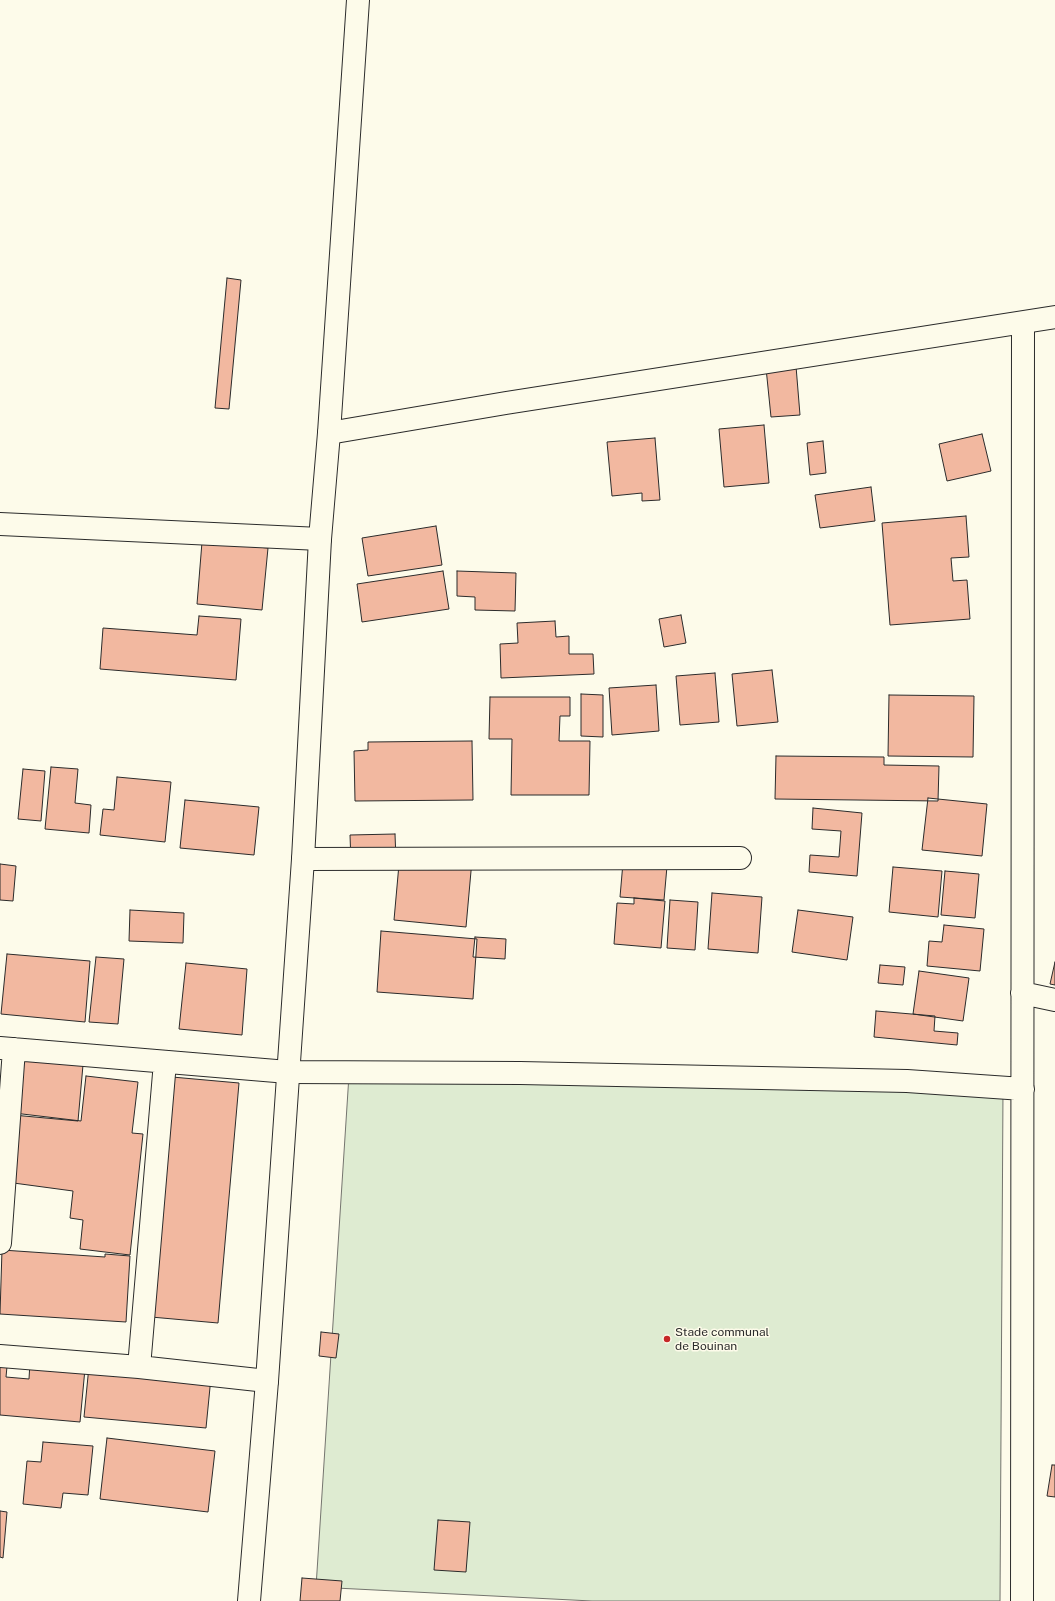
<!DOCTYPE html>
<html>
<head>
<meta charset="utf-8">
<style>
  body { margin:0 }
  canvas { display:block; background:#fdfbea }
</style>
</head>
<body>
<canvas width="1055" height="1601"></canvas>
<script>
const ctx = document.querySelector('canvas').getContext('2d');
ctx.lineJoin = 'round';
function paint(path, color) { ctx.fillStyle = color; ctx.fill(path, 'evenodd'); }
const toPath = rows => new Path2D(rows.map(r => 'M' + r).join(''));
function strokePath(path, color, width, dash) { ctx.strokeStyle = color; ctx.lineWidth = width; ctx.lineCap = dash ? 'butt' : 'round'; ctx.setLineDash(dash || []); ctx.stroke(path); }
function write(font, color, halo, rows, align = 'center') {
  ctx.font = font + ' "Public Sans",sans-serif'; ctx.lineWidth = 3; ctx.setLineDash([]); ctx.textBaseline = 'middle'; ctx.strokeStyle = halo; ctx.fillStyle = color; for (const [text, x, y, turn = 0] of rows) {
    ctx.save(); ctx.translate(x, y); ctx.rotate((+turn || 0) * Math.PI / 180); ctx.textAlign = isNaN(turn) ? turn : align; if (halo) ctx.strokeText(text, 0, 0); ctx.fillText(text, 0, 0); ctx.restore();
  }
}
const green = toPath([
  [349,1075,1003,1090,1000,1601,592,1601,316,1587,349,1075]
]);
paint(green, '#deebd1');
strokePath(green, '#74746e', 1);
const building = toPath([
  [227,278,241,280,229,409,215,408,227,278],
  [796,366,800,415,771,417,766,368,796,366],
  [764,425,769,483,724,487,719,429,764,425],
  [982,434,991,471,947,481,939,444,982,434],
  [655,438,660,500,642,501,642,493,612,496,607,442,655,438],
  [823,441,826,473,810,475,807,443,823,441],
  [871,487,875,521,820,528,815,495,871,487],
  [966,516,969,557,951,558,953,581,967,580,970,619,890,625,882,523,966,516],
  [436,526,442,565,368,576,362,538,436,526],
  [202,542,268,548,262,610,197,604,202,542],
  [443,571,449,609,362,622,357,584,443,571],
  [457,571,516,573,515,611,475,610,475,597,457,596,457,571],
  [681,615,686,643,664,647,659,619,681,615],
  [199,616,241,619,236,680,100,669,103,628,197,635,199,616],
  [555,621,556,637,569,636,569,654,593,654,594,674,501,678,500,644,518,643,517,623,555,621],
  [772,670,778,722,737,726,732,674,772,670],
  [715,673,719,722,680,725,676,676,715,673],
  [656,685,659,731,612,735,609,688,656,685],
  [581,694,603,695,603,737,581,736,581,694],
  [889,695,974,696,973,757,888,756,889,695],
  [490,697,570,697,570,716,560,716,559,741,590,741,589,795,511,795,512,739,489,739,490,697],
  [472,741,473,800,355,801,354,751,368,750,368,742,472,741],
  [776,756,884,757,884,765,939,766,938,801,775,799,776,756],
  [51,767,78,769,75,803,91,805,89,833,45,829,51,767],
  [23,769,45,771,41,821,18,819,23,769],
  [117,777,171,782,165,842,100,835,103,809,114,810,117,777],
  [928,798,987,804,982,856,922,850,928,798],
  [185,800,259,807,254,855,180,848,185,800],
  [813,808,862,813,857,876,809,872,810,855,839,857,841,831,812,829,813,808],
  [395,834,396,860,351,863,350,835,395,834],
  [624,851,668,855,664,900,620,897,624,851],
  [400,853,472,860,466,927,394,920,400,853],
  [0,864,16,866,13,901,0,900,0,864],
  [893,867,942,871,938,917,889,912,893,867],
  [945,871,979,874,975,918,941,915,945,871],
  [712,893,762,897,758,953,708,949,712,893],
  [634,898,665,901,661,948,614,944,617,903,634,904,634,898],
  [670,900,698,902,695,950,667,948,670,900],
  [130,910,184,913,183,943,129,941,130,910],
  [798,910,853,917,847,960,792,952,798,910],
  [944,925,984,929,980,971,927,966,929,941,942,942,944,925],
  [381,931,477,939,473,999,377,992,381,931],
  [475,937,506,939,505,959,473,957,475,937],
  [7,954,90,961,85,1022,1,1014,7,954],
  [96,957,124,959,118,1024,89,1022,96,957],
  [1055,962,1055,985,1050,984,1055,962],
  [186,963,247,969,242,1035,179,1029,186,963],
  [880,965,905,967,903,985,878,983,880,965],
  [919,971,969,978,963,1021,913,1014,919,971],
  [876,1011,935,1016,934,1031,958,1033,957,1045,874,1037,876,1011],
  [18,1058,83,1065,78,1121,13,1115,18,1058],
  [86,1076,138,1082,132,1133,143,1134,130,1255,80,1249,83,1220,70,1218,73,1191,6,1182,14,1113,81,1121,86,1076],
  [172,1077,239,1083,218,1323,151,1317,172,1077],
  [2,1250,105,1257,105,1254,130,1256,126,1322,0,1314,2,1250],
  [321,1332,339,1334,336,1358,319,1356,321,1332],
  [0,1355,8,1356,6,1377,29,1379,30,1362,86,1358,80,1422,0,1415,0,1355],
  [90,1356,212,1367,206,1428,84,1417,90,1356],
  [107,1438,215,1451,208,1512,100,1499,107,1438],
  [43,1442,93,1446,88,1495,63,1493,61,1508,23,1504,27,1461,41,1462,43,1442],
  [1052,1465,1055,1465,1055,1497,1047,1496,1052,1465],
  [0,1511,7,1512,3,1558,0,1557,0,1511],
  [438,1520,470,1522,466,1572,434,1570,438,1520],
  [302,1578,342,1581,340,1601,300,1601,302,1578]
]);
paint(building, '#f2b8a0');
strokePath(building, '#2b2b2b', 1);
const street = toPath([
  [0,524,320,539],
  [303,859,740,858],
  [1022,993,1055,1000],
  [0,1048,288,1072,520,1073,907,1081,1023,1089],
  [0,1243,14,1049],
  [0,1356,139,1367,267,1381],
  [139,1367,165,1062],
  [1022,1601,1023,323]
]);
const secondary = toPath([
  [329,433,506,403,1055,317]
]);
const primary = toPath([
  [249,1601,267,1381,303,859,320,539,329,433,358,0]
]);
strokePath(street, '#2b2b2b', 24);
strokePath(secondary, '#2b2b2b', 24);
strokePath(primary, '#2b2b2b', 24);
strokePath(street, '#fdfbea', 22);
strokePath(secondary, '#fdfbea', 22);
strokePath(primary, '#fdfbea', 22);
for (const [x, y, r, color] of [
  [667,1339,4,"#c62828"]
]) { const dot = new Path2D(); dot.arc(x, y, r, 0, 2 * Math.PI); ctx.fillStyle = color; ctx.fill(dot); strokePath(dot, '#fdfbea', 1.5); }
write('12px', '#2b2b2b', '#fdfbea', [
  ["Stade communal",675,1332],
  ["de Bouinan",675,1346]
], 'left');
</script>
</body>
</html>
